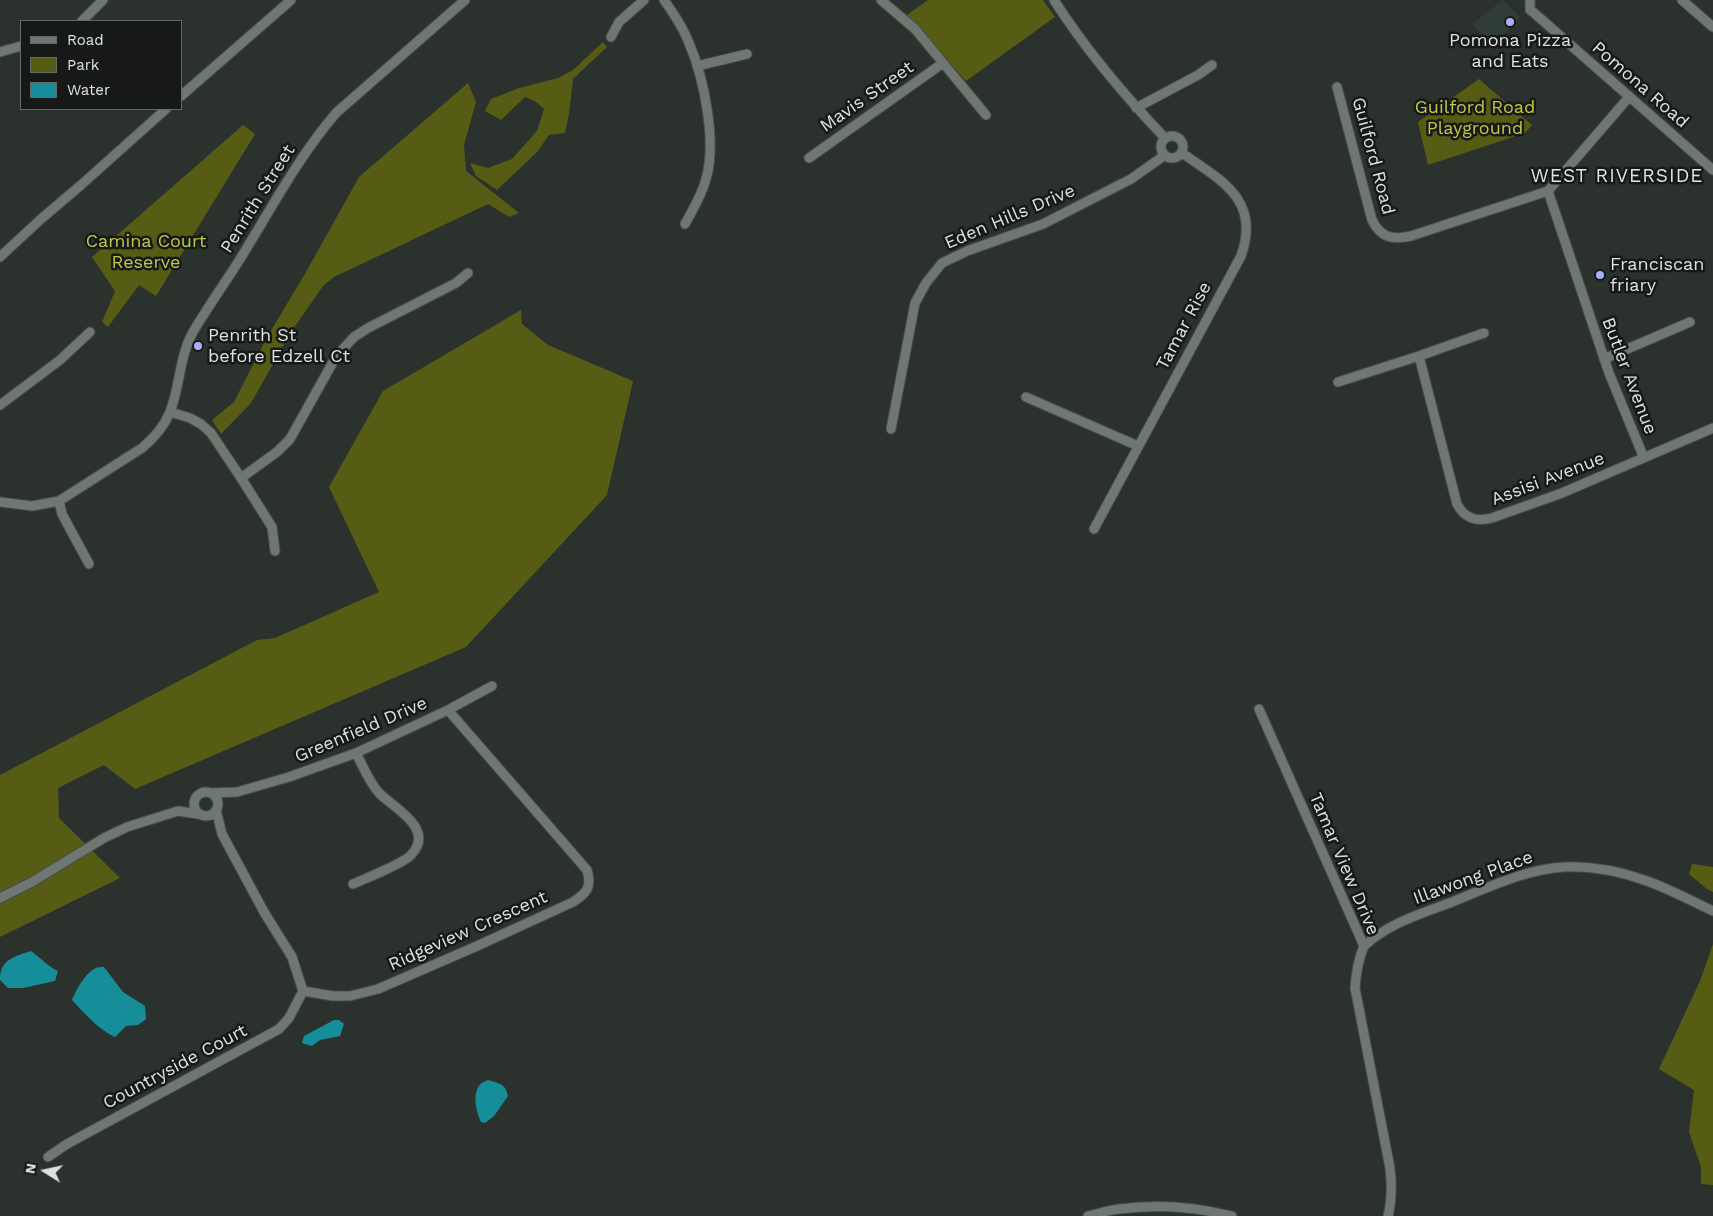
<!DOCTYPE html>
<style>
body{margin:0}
#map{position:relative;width:1713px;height:1216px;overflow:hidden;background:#2b322e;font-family:"Work Sans",sans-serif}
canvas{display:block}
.legend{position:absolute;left:20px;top:20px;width:162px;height:90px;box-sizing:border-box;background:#161917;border:1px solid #666967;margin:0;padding:6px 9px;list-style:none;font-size:15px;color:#dee2df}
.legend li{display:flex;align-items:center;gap:10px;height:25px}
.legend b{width:25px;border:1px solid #666967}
.north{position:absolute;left:20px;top:1146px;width:50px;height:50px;-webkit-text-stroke:4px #161917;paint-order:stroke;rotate:280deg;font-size:14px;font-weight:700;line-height:20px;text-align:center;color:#dee2df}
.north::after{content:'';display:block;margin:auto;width:18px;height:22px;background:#dee2df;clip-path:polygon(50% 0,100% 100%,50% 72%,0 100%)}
</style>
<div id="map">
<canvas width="1713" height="1216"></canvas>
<ul class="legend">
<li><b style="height:6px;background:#6e7772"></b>Road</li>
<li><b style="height:14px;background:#575c14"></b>Park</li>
<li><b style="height:14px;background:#168e9a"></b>Water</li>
</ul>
<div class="north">N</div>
</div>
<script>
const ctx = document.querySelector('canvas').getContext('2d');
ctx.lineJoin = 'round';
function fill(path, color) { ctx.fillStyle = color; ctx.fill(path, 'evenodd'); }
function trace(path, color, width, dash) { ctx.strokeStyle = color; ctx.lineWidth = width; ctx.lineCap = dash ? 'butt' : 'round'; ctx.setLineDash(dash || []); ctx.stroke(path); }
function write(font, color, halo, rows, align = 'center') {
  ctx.font = font + ' "Work Sans",sans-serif'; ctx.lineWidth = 5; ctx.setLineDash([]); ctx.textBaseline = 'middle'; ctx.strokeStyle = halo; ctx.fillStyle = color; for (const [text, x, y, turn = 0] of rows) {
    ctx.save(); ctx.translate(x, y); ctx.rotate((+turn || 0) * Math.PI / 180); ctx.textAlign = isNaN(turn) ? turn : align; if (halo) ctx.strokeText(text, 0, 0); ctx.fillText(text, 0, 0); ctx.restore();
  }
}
const built = new Path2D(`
 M1503,0L1520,17L1493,47L1472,24Z`);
const green = new Path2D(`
 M928,0H1043L1055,17L966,81L907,15Z
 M603,42L607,47L573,79L569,114L565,133L549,135L537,152L497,190L476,176L470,163L488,168L512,159L537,131L544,109L535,101L525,97L501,120L485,111L491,99L519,88L558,78L573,70Z
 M1479,79L1532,125L1525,133L1428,165L1418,122Z
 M468,83L476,102L464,145L466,171L519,213L509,217L488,204L334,277L323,286L291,332L251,403L221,434L212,420L234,402L266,339L306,272L359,177Z
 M243,125L255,134L156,296L139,285L108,327L102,322L115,291L92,257Z
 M521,310L522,324L548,345L633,381L607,495L466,647L135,789L104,765L58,788L59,818L120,878L0,937V775L257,640L275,638L379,592L329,487L383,391Z
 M1692,864L1713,867V892L1707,889L1689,874Z
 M1713,944V1185L1701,1184V1167L1689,1132L1694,1090L1659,1069L1700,981Z`);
const water = new Path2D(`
 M31,951C41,958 47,966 58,971L55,981L23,988H8L0,980C0,959 14,957 31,951Z
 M104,967L123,992L145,1006L146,1019L138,1025L126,1026L115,1037C99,1030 84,1013 72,1000C76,990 86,972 96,968C97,967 103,967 104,967Z
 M334,1020H339L344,1024L340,1036L320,1040L312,1046L302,1043L304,1036Z
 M488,1080C500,1084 505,1083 508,1096L494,1116L485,1123L481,1122C475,1109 470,1085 488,1080Z`);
const minor = new Path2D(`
 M664,0C674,14 683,27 689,43C704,78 717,142 706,179C702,195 693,209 685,224
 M881,0L915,29L986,115
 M1054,0C1086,50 1124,95 1165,138
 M1530,0V10L1533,12L1713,170
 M1682,0L1713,27
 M82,21L103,0
 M611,37L619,22L644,0
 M0,52L21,46
 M697,66L747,54
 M1337,87L1372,220C1381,238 1392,240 1411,236L1548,191L1629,97
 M181,96L291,0
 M1136,108L1198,75L1212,65
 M1161 147a11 11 0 1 1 22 0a11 11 0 1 1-22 0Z
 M809,158L943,63
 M1548,191L1609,373L1644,458
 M0,257L41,219L81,185L166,109
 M1419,356L1457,504C1465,519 1477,522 1492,518L1562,493L1713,428
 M1604,359L1690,322
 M1338,382L1419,356L1484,333
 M1026,397L1138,446
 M0,405L60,360L90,332
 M170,412L190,418L201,424L211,433L241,478L272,527L275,551
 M891,429L915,303L926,283L942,263L967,251L1043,224L1131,179L1165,155
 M241,478L277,452L290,439L333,362L343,349L354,337L368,328L456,283L468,273
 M59,501L62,514L89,564
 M0,502L32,506L59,501L142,448C154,438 164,427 170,412C180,387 179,357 193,332C210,303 231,275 248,246C276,200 301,154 336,113L465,0
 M1094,529L1241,256C1261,200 1222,181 1182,153
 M1259,709L1364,946C1358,960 1356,973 1355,988L1390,1168C1392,1185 1392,1200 1388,1216
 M194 804a12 12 0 1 1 24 0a12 12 0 1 1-24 0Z
 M211,793L237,792L289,777L356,753L448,710L492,686
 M216,810L222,834L264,912L292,957L303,991
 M353,884C366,878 403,864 411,855C436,829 394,808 379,793C369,782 363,766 356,753
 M0,898L32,882L104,838L127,827L178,811L198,814
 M1364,946C1389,923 1420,914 1452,902C1487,888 1526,869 1564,867C1591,866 1622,872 1647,881C1670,889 1691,901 1713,911
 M303,991L333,996H350L378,989L477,946L573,902C587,893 592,887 587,870L448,710
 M48,1157L67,1144L279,1029L289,1018L303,991
 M1088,1216C1098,1214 1109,1210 1119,1209C1155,1204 1196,1207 1232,1216`);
const markers = [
 [1510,22,5,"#a4b2fc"],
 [1600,275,5,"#a4b2fc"],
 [198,346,5,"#a4b2fc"]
];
const poiNames = [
 ["Pomona Pizza",1510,41,"center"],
 ["and Eats",1510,62,"center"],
 ["Franciscan",1610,265],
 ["friary",1610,286],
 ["Penrith St",208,336],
 ["before Edzell Ct",208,357]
];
const streetNames = [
 ["Pomona Road",1640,85,41],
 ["Mavis Street",867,97,-35],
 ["Guilford Road",1373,156,75],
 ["Penrith Street",258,199,-58],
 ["Eden Hills Drive",1010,217,-23],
 ["Tamar Rise",1184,326,-62],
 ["Butler Avenue",1629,376,69],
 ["Assisi Avenue",1548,479,-21],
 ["Greenfield Drive",361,730,-23],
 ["Tamar View Drive",1344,864,67],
 ["Illawong Place",1473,878,-20],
 ["Ridgeview Crescent",468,931,-24],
 ["Countryside Court",175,1067,-28]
];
const parkNames = [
 ["Guilford Road",1475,108],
 ["Playground",1475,129],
 ["Camina Court",146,242],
 ["Reserve",146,263]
];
const neighbourhoodNames = [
 ["WEST RIVERSIDE",1617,176]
];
fill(built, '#303d36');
fill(green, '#575c14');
fill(water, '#168e9a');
trace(minor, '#484e4a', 11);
trace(minor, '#6e7772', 9);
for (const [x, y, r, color] of markers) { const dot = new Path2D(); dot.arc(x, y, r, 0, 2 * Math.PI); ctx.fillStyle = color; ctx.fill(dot); trace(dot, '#161917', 2); }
write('18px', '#dee2df', '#161917', poiNames, 'left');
write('18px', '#dee2df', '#161917', streetNames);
write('18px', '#c0ca48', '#161917', parkNames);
ctx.letterSpacing = '1px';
write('19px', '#dde6e1', '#161917', neighbourhoodNames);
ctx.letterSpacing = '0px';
</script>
